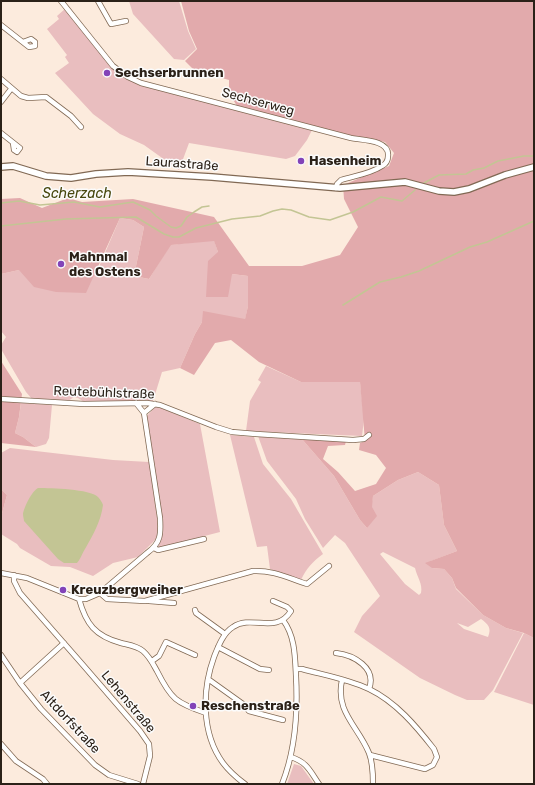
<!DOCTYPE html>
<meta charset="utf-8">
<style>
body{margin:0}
#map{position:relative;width:535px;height:785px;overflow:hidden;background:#fcebdd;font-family:Rubik,sans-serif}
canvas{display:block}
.frame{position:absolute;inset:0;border:2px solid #2b2118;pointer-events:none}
</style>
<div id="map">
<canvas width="535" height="785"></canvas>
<div class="frame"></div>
</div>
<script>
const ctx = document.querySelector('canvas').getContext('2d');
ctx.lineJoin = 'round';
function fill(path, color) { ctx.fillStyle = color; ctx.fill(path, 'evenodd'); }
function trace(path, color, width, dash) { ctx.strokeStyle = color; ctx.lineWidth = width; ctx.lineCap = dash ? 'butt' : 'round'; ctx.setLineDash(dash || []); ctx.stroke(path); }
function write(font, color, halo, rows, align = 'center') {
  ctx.font = font + ' Rubik,sans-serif'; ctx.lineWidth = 3; ctx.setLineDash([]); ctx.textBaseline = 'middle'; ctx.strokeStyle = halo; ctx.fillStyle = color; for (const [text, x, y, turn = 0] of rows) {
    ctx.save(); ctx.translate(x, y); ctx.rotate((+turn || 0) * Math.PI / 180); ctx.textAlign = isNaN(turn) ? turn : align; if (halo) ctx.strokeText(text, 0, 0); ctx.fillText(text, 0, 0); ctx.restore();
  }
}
const green = new Path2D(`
 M129,1H179L188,31L196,49L184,60L174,59L133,14Z
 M66,8L113,66L128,77L313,128L307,140L295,156L286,159L189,143L179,170L144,145L120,134L93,114L55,73L69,63L65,57L67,55L47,29L59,19L57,16Z
 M120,218L133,220L144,227L134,276L149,279L170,245L214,240L218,252L232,274L248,276V306L245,320L202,322L195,334L180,368L162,372L153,401L84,402L78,398L74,397L68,401L32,399L26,392L1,349V345L6,337L1,331V274L19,270L98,269Z
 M266,366L301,382H360L364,419L362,436L246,431L250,401L261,382L258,380Z
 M21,403L52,405L49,438L46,444L36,447L23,437L15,433L19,417Z
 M155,407H159L200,424L220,532L158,548L161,537L147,416Z
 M230,435L254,437L263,464L291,499L323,554C313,561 306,569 301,580L291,578L270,569L267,546L257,547Z
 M258,436L301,438L334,476L360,520L367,528L373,496L398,480L418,472L439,485L444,525L457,551L431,561L432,568L444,569L452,578L456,589L483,615L506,628L523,633L493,690L484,700H467L455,695L420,678L354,632L362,616L380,596L345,543L335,535L323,548L305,519L296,499L267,461ZM383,552L415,568C417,577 423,584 421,593L419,595L405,584L380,554ZM481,619C488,624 492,628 488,637L464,629L457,623L468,627Z
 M10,448L113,460L149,462L157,517L158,534L156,539L138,557L113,563L93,576L70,567L51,566L20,548L17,544L1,534V517L7,495L1,489V453Z
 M524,633L534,638V705L494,692Z
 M294,764L301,766L314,784H287Z`);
const forest = new Path2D(`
 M181,1H534V638L524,633L506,628L483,615L456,588L452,578L444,569L432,568L425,563L457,551L444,525L439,485L418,472L398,480L373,496L372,507L377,516L367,528L360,520L334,476L301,438L346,441L345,445L328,446L323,459L338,472L355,491L376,484L386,468L376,455L359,450L360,443L365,441L360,382H301L259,362L231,340L215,343L194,375L180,368L195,334L202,322L203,311L245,319L248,306V276L232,274L228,297H206L208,261L218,252L214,241L171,245L149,279L134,276L144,227L133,220L120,218L86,293L56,292L34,287L19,270L1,274V199L20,198L42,208L68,198L82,202L133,199L214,217L249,266H302L340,255L358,227L344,199L343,185L389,166L394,153L385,142L351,136L237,106L229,93V80L194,70L185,61L197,49L189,31Z
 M1,361L22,394L19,417L15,433L23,437L36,447L1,443Z
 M1,489L7,495L1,517Z`);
const water = new Path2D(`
 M38,488C51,488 90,489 98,497C100,499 102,502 103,505C101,521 93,535 85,549C82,554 81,558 77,563H64L58,559L24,521C24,519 23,517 23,514C24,507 32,491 38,488Z`);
const stream = new Path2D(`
 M424,183L439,175L466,174L473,170L484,168L498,161L524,156H534
 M1,203L19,201L40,205L74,202L100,207L133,202L150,210L156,216L171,227L176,228L181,226L187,217L194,212L202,207L209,206
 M1,226L66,219L136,217L164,234L173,237H179L196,228L232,219L260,216L273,211L282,209L291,210L309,217L330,220L353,212L381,197L402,201L415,190
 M343,305L380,282L401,277L419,271L470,247L487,242L534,221`);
const minor = new Path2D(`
 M61,1L113,66L128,77L141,83L351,138C362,140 390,140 388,156C388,160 386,164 382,166C370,174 354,176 341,180L337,184L336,188
 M98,1L111,24L126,21
 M1,25L29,47L35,46V42L31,39L23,42
 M1,79L21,96L28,98L46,97L71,116L81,127
 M1,102L11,89
 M1,133L20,148L17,152L14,150L13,143
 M1,399L84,404L147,403L160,405L216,427L232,432L256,434L353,440L364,439L369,435
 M144,413L155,404
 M154,548L158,550L204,539
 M1,573L27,578L79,599H86L100,593L147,553C161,543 161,534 160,518L144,413L136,403
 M14,575V581L20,593L83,665L140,731L149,744L150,756L143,784
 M100,593L107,599L145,601L253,571C273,570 288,578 307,584L329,566
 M79,599C86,624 95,636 121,643C129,645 137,646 143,651C150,657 153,664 157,671C171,699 176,703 206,713
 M149,601L174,603
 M195,610L196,613L225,634
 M218,647L260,669L269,670
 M336,653C354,655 377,668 369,689
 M1,655L20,683L41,709L95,765L109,775L138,784
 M152,661L159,656L166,642L195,655
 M296,669H302C324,675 348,679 369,689C396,702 416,726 434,749L437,757L433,765L425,769L370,755
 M208,679L243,704L249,711L283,720
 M342,680C335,712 358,726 369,753C373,763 373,774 373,784
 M20,683L64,643
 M1,744L16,761L43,779L47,784
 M291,757C307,762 310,771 319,784
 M245,784C237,778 229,771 223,763C201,733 202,690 214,657C218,647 223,633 233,627C252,614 276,635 291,611L287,607L273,601
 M282,784C296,749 298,713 296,676C295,656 295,636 283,620`);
const tertiary = new Path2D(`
 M1,167L13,166L46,176L71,178L96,174L128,172L212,177L340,188L405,182L439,191L454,192L469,189L505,175L534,167`);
const markers = [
 [107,73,4,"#8243b8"],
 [301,161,4,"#8243b8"],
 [61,264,4,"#8243b8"],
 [63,590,4,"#8243b8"],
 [193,706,4,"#8243b8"]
];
const poiNames = [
 ["Sechserbrunnen",115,73],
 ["Hasenheim",309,161],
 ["Mahnmal",69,257],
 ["des Ostens",69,272],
 ["Kreuzbergweiher",71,590],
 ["Reschenstraße",201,706]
];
const streetNames = [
 ["Sechserweg",258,102,15],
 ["Laurastraße",182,164,4],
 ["Reutebühlstraße",104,393,2],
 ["Lehenstraße",128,702,50],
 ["Altdorfstraße",70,722,47]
];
const waterNames = [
 ["Scherzach",77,194]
];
fill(green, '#e9bebf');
fill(forest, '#e2aaac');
fill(water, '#c3c594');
trace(stream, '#c3c594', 1.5);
trace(minor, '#816954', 6);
trace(tertiary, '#816954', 8);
trace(minor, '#fff', 4.5);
trace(tertiary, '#fff', 5.5);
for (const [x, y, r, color] of markers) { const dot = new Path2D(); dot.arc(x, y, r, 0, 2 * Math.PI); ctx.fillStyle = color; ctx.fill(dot); trace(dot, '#fbfbfb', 1.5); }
write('bold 13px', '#2b2118', '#fbfbfb', poiNames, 'left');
write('13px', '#2b2118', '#fbfbfb', streetNames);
write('italic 14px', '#47470d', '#fbfbfb', waterNames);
</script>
